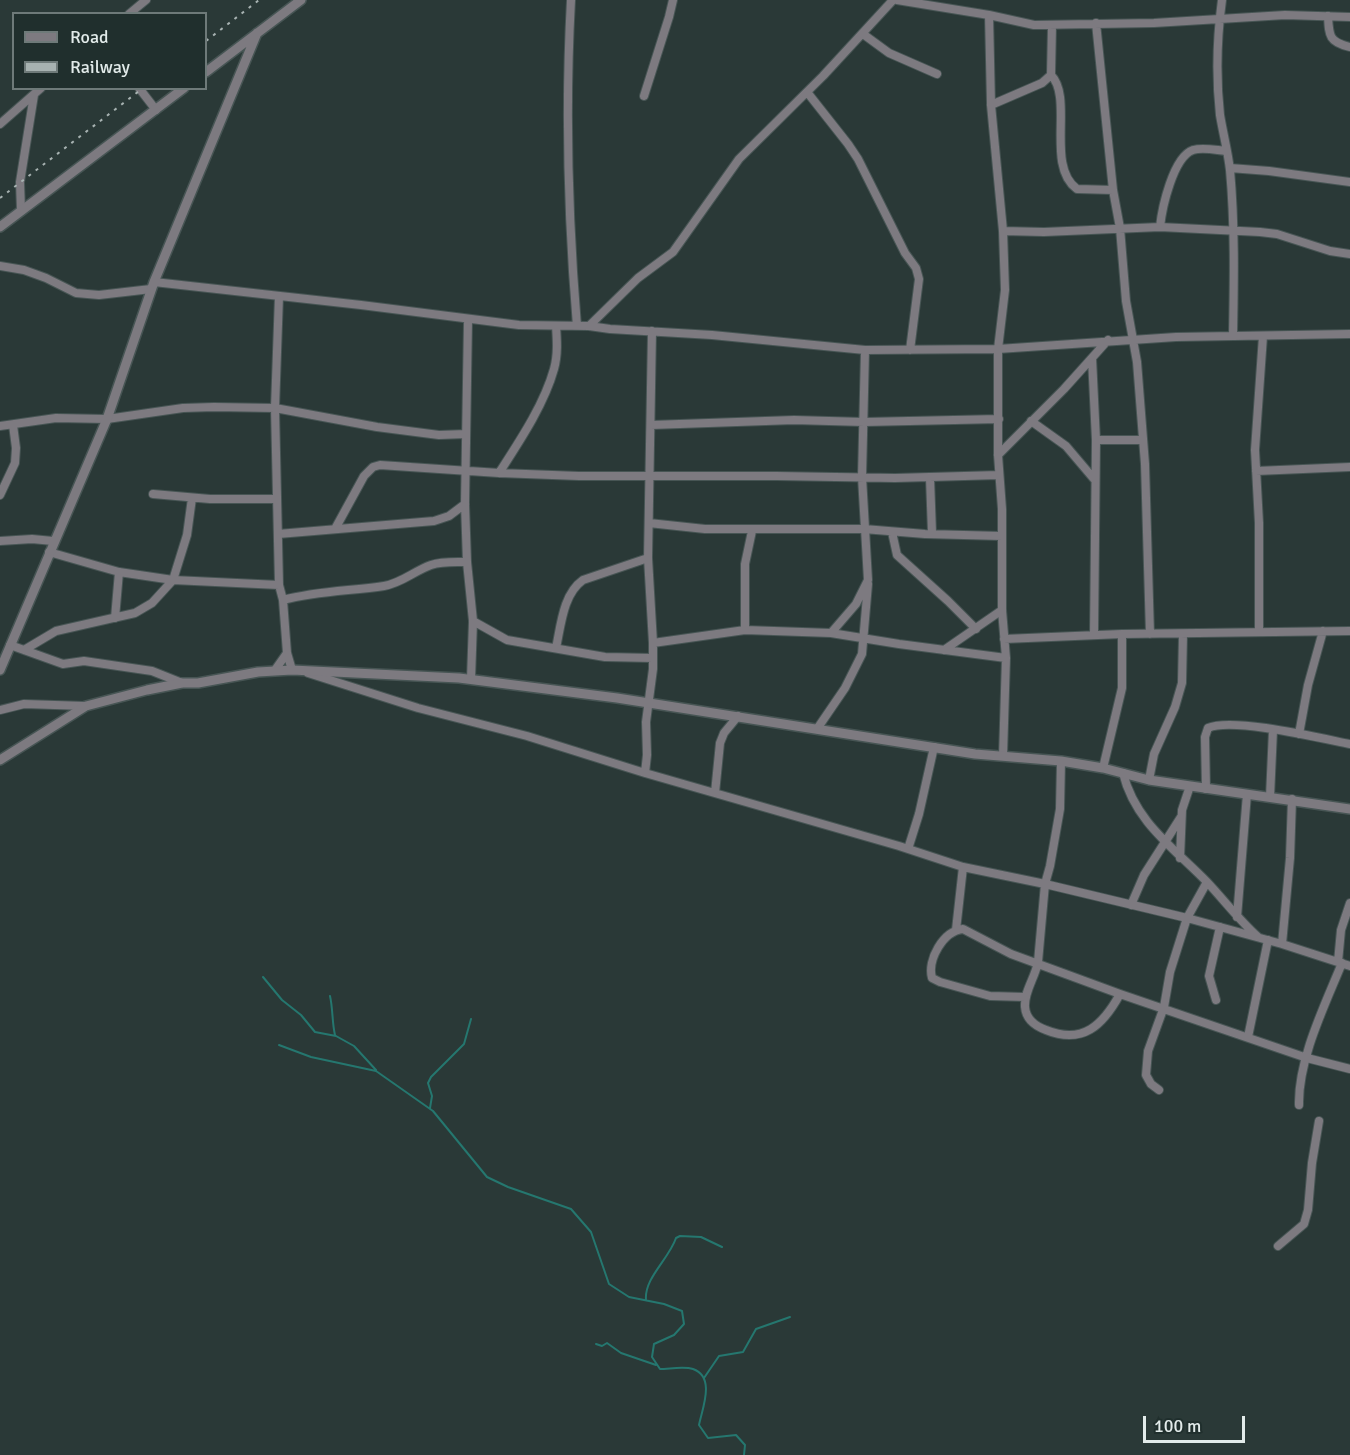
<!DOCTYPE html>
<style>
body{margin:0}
#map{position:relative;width:1350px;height:1455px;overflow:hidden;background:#2a3937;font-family:Signika,sans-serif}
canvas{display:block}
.legend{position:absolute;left:12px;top:12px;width:195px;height:78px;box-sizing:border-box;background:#202f2d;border:2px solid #6e7a79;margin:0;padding:8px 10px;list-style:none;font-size:18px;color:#e2ebea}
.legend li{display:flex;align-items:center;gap:12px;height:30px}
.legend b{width:30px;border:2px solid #6e7a79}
.scale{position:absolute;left:1143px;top:1416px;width:102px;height:27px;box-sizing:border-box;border:3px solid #e2ebea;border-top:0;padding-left:8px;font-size:18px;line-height:21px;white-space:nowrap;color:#e2ebea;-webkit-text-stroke:4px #202f2d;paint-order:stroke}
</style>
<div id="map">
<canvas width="1350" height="1455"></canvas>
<ul class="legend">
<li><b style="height:8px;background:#7d7a80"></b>Road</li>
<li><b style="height:8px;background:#a7b2b1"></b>Railway</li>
</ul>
<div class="scale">100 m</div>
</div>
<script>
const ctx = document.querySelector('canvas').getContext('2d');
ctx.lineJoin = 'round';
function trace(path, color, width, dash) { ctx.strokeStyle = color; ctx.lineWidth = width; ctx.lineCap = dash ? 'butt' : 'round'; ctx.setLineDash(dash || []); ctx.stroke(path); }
const stream = new Path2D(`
 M263,977L282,1000L301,1015L315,1032L336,1036L354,1046L376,1070
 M330,996C333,1009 332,1023 335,1035
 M279,1045L311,1057L376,1071L433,1111L487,1177L508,1187L571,1209L591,1232L609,1284L629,1297L664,1304L682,1311L684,1324L674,1335L654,1344L652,1357L660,1369C669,1369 684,1366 693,1369C716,1377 702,1409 699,1425L708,1438L736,1435L745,1445L744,1455
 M430,1108L432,1096L428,1083L431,1077L464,1044L471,1019
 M646,1300C644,1278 669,1259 676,1238L680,1236L701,1237L722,1247
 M596,1344L602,1346L607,1343L621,1353L656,1365
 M704,1378L719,1356L743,1352L756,1329L790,1317`);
const minor = new Path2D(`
 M571,0C565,109 568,218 577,326
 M897,0L989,15L1034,25L1154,23L1285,15L1350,17
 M1222,0C1217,37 1216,78 1220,115C1223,133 1228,152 1230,170C1235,225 1234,281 1233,336
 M129,14L146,0
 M989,15L991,105L1003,231L1005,290L998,349V455L1002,509V610L1006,658L1003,756
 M1328,16C1329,36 1329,42 1350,47
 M1096,23L1113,190L1120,228L1126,301L1137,362L1145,464L1150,634
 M863,34L889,53L937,74
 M1051,75C1074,98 1045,166 1077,189L1113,190
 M139,88L156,110
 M807,92L848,144L858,159L905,253L916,268L919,279L910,350
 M644,96L669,17L673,0
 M991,105L1042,83L1051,75L1052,25
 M0,124L41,88
 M1230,168L1269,171L1350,182
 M21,211L20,182L34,95
 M1160,227C1162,208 1173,157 1193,150C1203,147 1215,150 1226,151
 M1003,231L1044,232L1160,227L1260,232L1277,234L1330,251L1350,254
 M0,266L24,270L46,278L76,293L99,295L151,289
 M154,282L361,305L519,325L589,326L610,329L712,335L865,350L998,349L1176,337L1350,334
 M279,296L275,408L279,585L283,600L287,653L292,670
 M468,320L465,504L467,562L473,621L471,679
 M589,326L638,278L673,252L739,159L823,76L893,0
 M1092,358L1096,440L1094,635
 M1031,421L1066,446L1094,479
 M651,425L794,420L864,422L999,419
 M0,426L56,418L107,419L183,408L214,407L275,408L377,427L439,435L466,434
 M1096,440H1142
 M998,455L1064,389L1108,340
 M1256,471L1350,467
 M499,473C519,442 544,405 554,369C558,355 557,340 556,326
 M930,478L932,533
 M153,494L210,499H277
 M0,495L15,463L16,448L13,425
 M649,523L705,529H864L925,534L1002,536
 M335,529L364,476L373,467L380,465L499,473L579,476H776L895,478L999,475
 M892,532L897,555L948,601L976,629
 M278,534L434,521L449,516L465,504
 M0,541L32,539L53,541
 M49,552L119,572L173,580L279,585
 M283,600C317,591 350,591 384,586C402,583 414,571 431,565C442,561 455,562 467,562
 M115,618L119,572
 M473,621L507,640L605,657L653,658
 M745,630V564L752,531
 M1259,632V523L1255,450L1263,336
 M831,633L899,644L1006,658
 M1004,639L1122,634L1350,631
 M653,643L745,630L831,633L856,604L868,580L862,477L865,350
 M10,645L63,664L84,661L152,671L182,683
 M556,648C561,625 563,594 583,580L648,558
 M24,650L56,631L135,613L152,603L173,580L187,535L192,498
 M944,650L1002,610
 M275,670L287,653
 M308,673L418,708L527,736L645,773L899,846L963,867L1045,884L1187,918L1282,944L1350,966
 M0,710L24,704L86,706
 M817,729L845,688L862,654L868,584
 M1299,734L1308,685L1323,631
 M1061,761L1060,809L1050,866L1045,884L1038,962C1035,978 1024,991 1025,1007C1026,1019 1035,1026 1046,1030C1083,1045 1103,1025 1120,994
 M1103,768L1122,688V634
 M645,773L647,755L646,722L653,669V643L648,558L652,331
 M1123,773C1135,822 1174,848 1207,882C1224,900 1239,920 1258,937
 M1149,780L1154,754L1175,707L1182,683L1183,634
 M1206,789L1205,737L1208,728C1232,717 1320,738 1350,744
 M715,793L720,743L724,733L738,716
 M1270,797L1273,730
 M908,849L919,814L934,747
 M1180,858L1182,810L1190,786
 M1131,905L1144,875L1181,817
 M1237,917L1247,794
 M956,930L963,867
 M1282,944L1290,858L1292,799
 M1338,962L1341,930L1350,903
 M1025,997L990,996L940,982L932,978C927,960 943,931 963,929L1011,954L1120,994L1307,1058L1350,1069
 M1216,1000L1209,976L1220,927
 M1248,1037L1268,940
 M1159,1090L1151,1084L1146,1075L1148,1051L1164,1007L1170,972L1187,918L1207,882
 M1299,1105C1298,1059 1325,1005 1342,963
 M1278,1246L1304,1224L1308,1210L1312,1163L1319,1121`);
const tertiary = new Path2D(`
 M206,72L301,0
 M0,227L184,88
 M0,670L107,419L154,282L257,33
 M0,760L86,706L147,690L182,683H198L258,672L292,670L459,678L617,698L975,754L1061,761L1103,768L1149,780L1350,809`);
const rail = new Path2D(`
 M206,41L259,0
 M0,198L143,88`);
trace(stream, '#25776f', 2);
trace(minor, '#475554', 10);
trace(tertiary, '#475554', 12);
trace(minor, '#7d7a80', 8);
trace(tertiary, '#7d7a80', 9);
trace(rail, '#a7b2b1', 2, [3, 6]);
</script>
